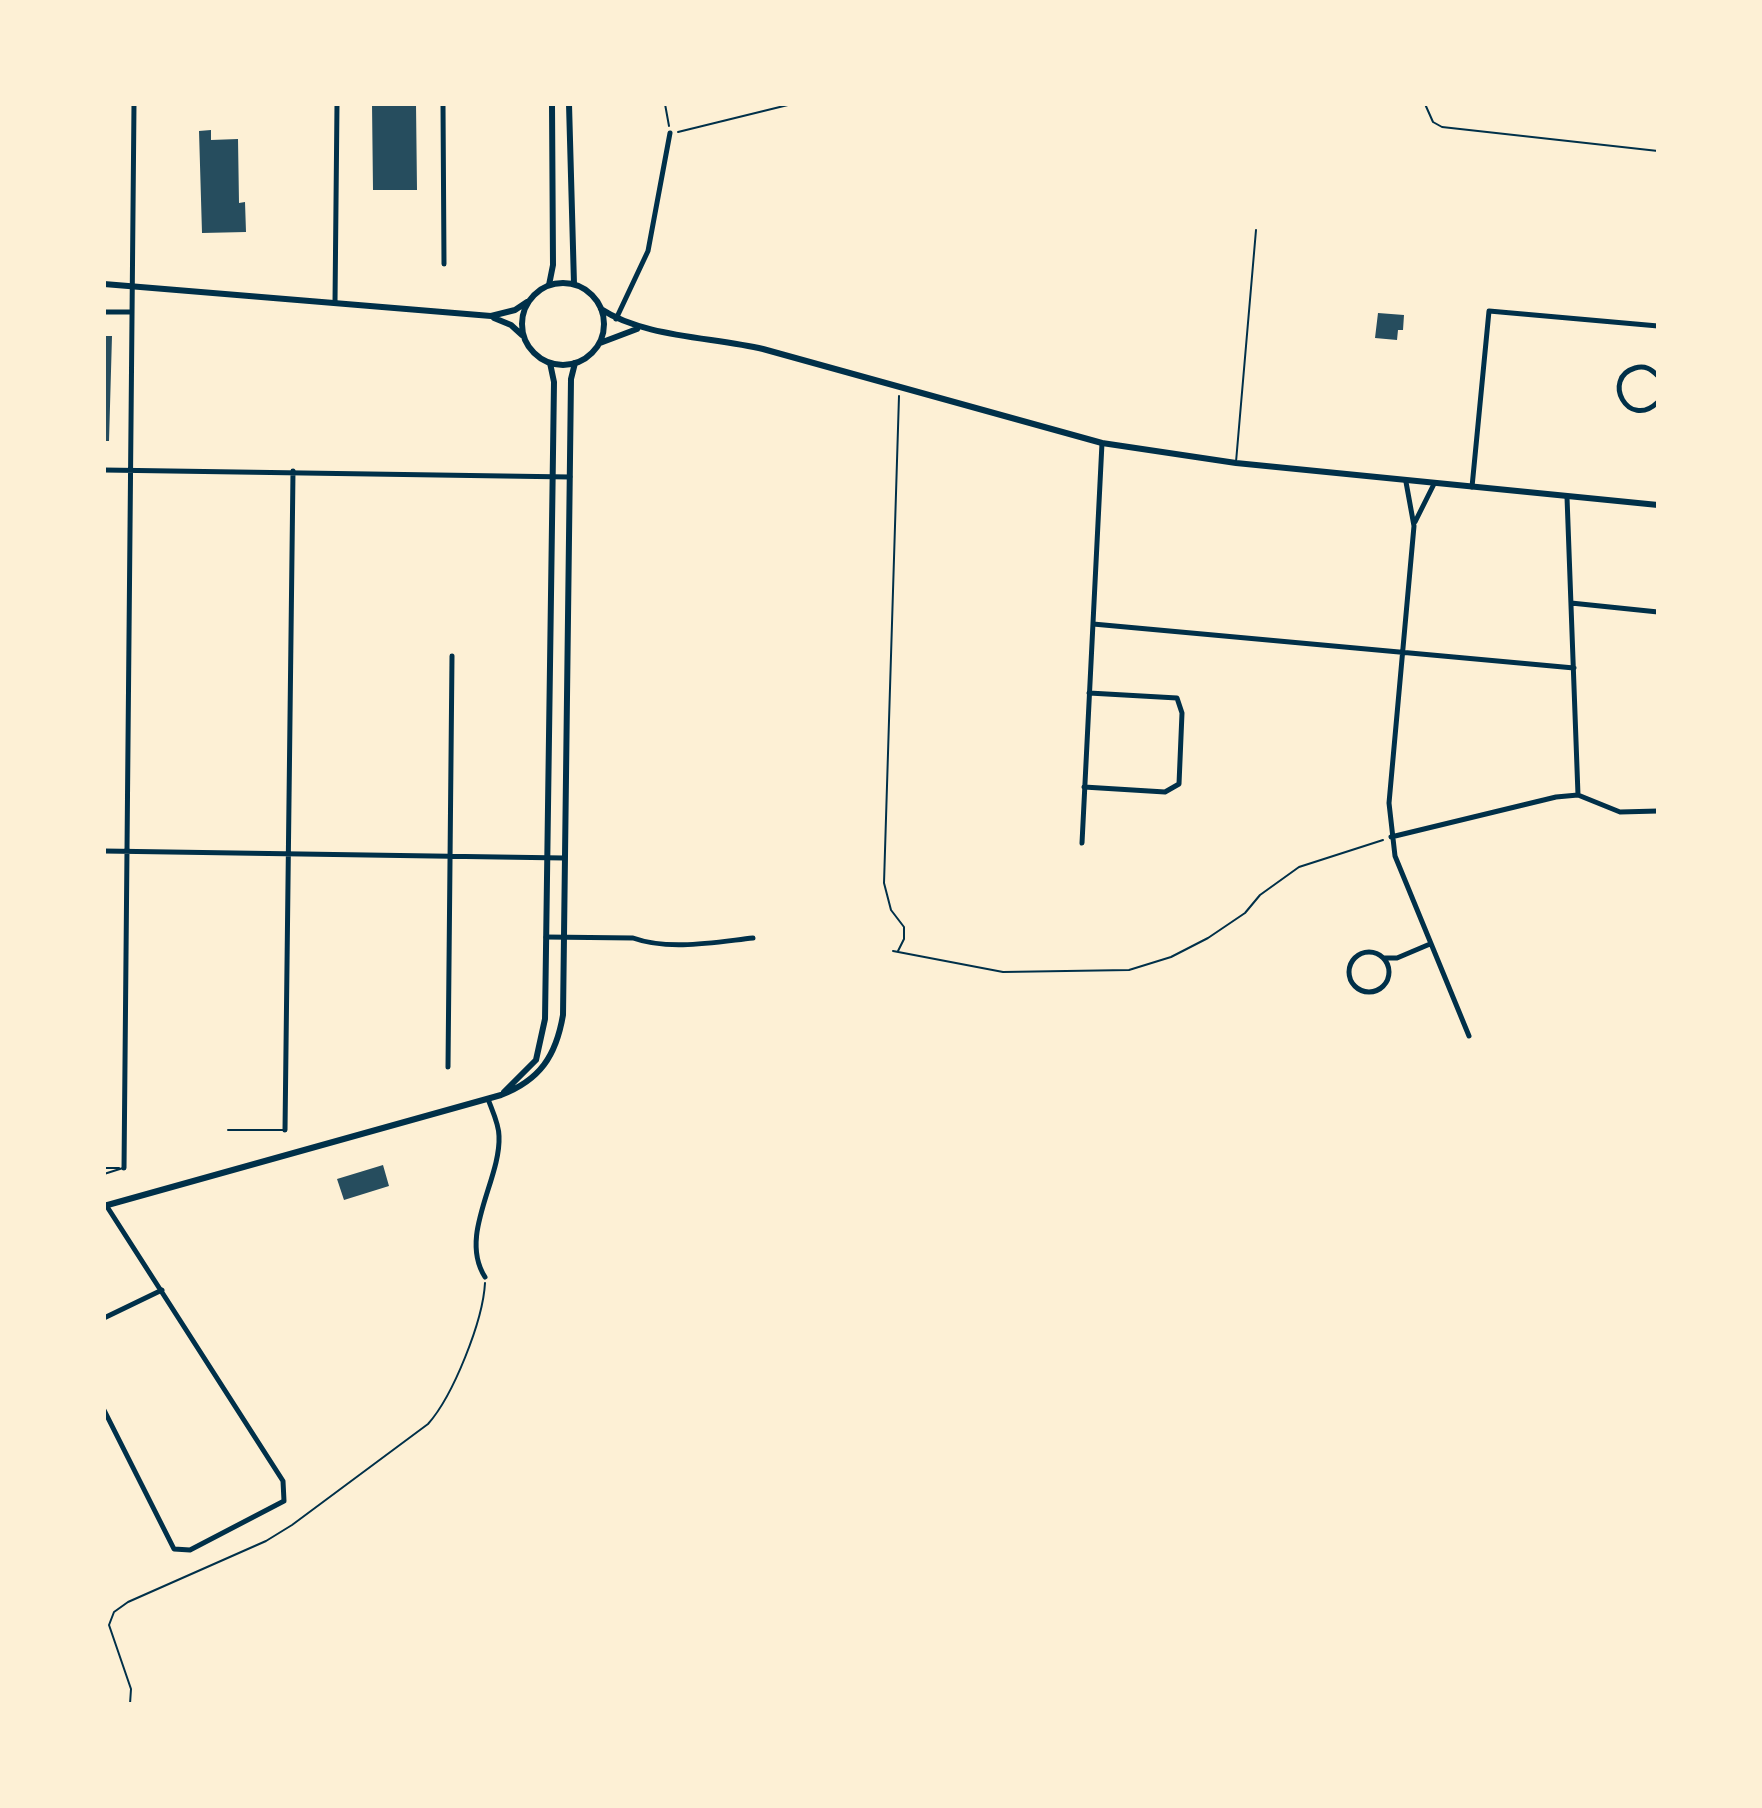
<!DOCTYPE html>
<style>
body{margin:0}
#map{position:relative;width:1762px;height:1808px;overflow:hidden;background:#fdf0d5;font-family:"IBM Plex Sans",sans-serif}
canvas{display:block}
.frame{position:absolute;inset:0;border:106px solid #fdf0d5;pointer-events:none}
</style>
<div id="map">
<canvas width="1762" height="1808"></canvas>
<div class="frame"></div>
</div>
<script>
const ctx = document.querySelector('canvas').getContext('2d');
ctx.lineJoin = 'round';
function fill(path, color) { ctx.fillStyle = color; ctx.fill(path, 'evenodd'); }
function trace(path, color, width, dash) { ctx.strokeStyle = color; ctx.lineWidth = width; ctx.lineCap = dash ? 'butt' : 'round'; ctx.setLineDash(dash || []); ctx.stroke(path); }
const building = new Path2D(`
 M372,104H416L417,190H373Z
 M211,130V140L238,139L239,203L245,202L246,232L202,233L199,131Z
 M1378,313L1404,315L1403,330H1398L1397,340L1375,338Z
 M104,336H112L109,441H104Z
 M383,1165L389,1186L344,1200L337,1179Z`);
const path = new Path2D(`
 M665,104L669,126
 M1041,104H1096
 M1425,104L1433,122L1442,127L1658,151
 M678,132L792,104
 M893,951L1003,972L1129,970L1171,957L1208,938L1245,913L1260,895L1299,867L1383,840
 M898,951L904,939V927L891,910L884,883L899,396
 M130,1704L131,1689L109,1625L114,1612L128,1602L266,1541L292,1525L428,1424C453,1396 483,1321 485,1283`);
const service = new Path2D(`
 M1236,462L1256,230
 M228,1130H284
 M104,1168H119
 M104,1174L123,1168`);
const minor = new Path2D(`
 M443,104L444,264
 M335,302L337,104
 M104,312H131
 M616,319L648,251L670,133
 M1658,376C1651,369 1645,365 1635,368C1601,378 1628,431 1658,402
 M104,470L570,477
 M1406,482L1414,526L1389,803L1395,856L1469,1036
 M1472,487L1489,311L1658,326
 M1567,497L1578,795
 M1415,522L1434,484
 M1571,603L1658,612
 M1093,624L1574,668
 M1084,787L1165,792L1179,784L1182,713L1177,698L1089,693
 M1391,837L1556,797L1578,795L1620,812L1658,811
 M1082,843L1102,443
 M104,851L564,858
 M546,937L633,938C669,951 716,942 753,938
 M1349 972a20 20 0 1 1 40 0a20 20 0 1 1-40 0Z
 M1384,958H1397L1430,944
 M448,1067L452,656
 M285,1130L293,471
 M124,1168L134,104
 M485,1277C458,1235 501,1180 499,1136C499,1124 492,1110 488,1099
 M104,1318L162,1290
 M104,1410L174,1549L190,1550L284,1501L283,1481L106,1205`);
const tertiary = new Path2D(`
 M569,104L574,284
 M549,285L553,265L552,104
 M504,1092L536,1060L545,1019L554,382L550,363
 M104,1206L501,1095C540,1080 556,1056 563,1015L571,379L575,363`);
const secondary = new Path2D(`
 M522 324a41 41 0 1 1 82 0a41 41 0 1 1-82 0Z
 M104,284L491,316L515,310L527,302
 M601,309C643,337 712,337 763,349L1102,443L1236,463L1658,505
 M494,318L511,325L522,335
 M600,343L637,329`);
fill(building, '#264d5e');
trace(path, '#003049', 2);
trace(service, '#003049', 2);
trace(minor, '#003049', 5);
trace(tertiary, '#003049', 6);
trace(secondary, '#003049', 6);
</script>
